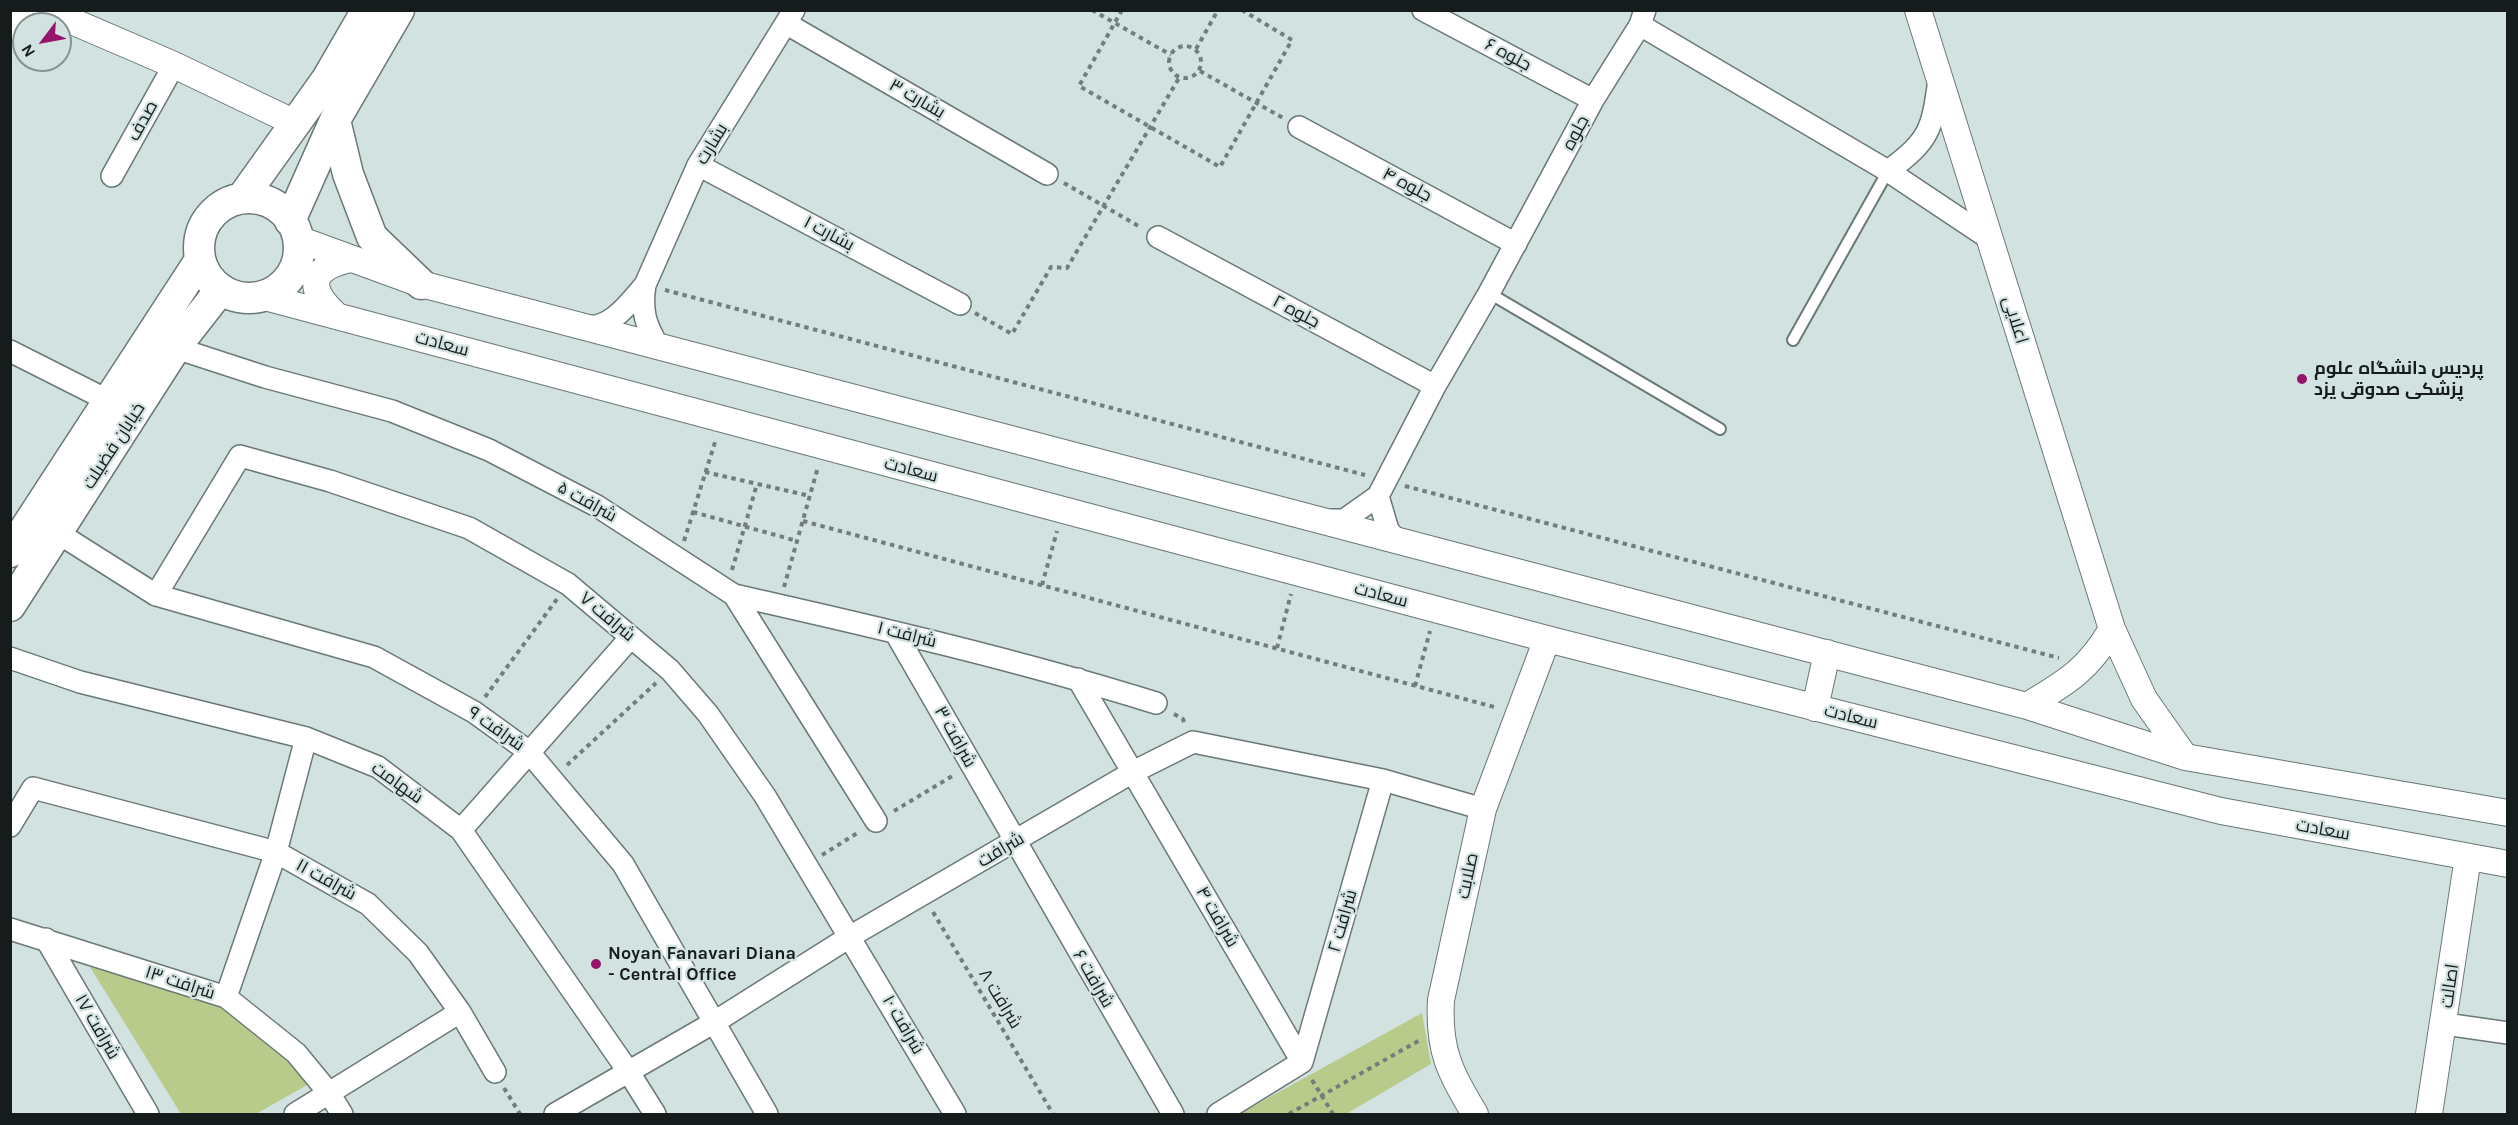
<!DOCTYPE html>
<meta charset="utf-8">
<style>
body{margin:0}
#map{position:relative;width:2518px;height:1125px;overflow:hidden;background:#d2e2e0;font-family:Karla,sans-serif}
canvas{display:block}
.frame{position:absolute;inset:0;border:12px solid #161c1b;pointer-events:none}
.north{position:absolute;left:12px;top:12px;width:60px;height:60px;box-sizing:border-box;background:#d2e2e0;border:2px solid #879391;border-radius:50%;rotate:238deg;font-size:16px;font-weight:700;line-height:24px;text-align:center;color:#161c1b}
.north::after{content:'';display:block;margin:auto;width:21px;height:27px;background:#95146c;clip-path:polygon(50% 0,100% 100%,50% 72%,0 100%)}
</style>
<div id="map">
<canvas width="2518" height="1125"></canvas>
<div class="frame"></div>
<div class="north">N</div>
</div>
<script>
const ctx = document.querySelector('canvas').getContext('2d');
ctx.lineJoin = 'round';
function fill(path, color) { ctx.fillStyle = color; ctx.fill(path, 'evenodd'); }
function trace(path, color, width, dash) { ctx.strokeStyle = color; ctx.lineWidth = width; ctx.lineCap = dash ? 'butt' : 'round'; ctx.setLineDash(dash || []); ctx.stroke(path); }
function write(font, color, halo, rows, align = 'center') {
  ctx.font = font + ' Karla,Cairo,sans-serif'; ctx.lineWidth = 4.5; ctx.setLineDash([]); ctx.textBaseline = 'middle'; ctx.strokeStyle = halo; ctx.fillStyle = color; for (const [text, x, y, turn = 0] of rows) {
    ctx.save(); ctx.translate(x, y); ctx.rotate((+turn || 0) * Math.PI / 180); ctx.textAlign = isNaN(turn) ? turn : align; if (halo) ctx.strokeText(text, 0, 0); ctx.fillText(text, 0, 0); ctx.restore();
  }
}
const green = new Path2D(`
 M90,967L220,1001L321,1077L256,1114H181Z
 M1422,1013L1431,1064L1346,1114H1239Z`);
const path = new Path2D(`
 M1092,10L1171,55
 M1122,10L1079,86L1220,167L1292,40L1242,10
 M1169 62a16 16 0 1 1 32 0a16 16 0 1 1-32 0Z
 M1196,49L1218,10
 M1200,71L1283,118
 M1064,183L1140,227
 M665,290L1365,475
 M975,313L1012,334L1051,267L1067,268L1179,78
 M705,472L810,496
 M1405,486L2059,658
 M693,512L797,541
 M803,521L1498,708
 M684,541L716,439
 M732,570L757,484
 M1042,585L1057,531
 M784,587L818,467
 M1277,648L1291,594
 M1415,686L1430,631
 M485,697L557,599
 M1174,714L1183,719L1185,725
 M567,765L656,683
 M894,811L954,775
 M822,855L859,832
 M933,912L1053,1114
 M1312,1080L1333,1114
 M504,1088L520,1114
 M1289,1114L1420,1040`);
const service = new Path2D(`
 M1489,293L1720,429
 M1793,340L1888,171`);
const minor = new Path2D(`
 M1423,10L1593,100
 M787,24L1047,174
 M1640,25L1888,171L1990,239
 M10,30L23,10
 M1299,127L1516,244
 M698,165L960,304
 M1888,171C1930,140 1932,130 1939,80
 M112,176L174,65
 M1158,237L1435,386
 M645,285L698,165L794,10
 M584,326C610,331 630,302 645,285C641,310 645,325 659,347
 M176,348L265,377L392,411L489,450L597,506L734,595L876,821
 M10,351L109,401
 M1378,496L1388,530L1397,541
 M1325,520H1344L1378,496L1435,386L1489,293L1593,100L1640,25L1645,10
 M58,533L156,595L374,657L474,712L528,751L623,864L767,1114
 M156,595L240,456L330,481L469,528L568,584L670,670L708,714L765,796L955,1114
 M734,595C876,627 1018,660 1156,703
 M895,632L1173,1114
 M10,658L80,682L306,738L378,767L461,830L628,1071L655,1114
 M1078,679L1302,1062
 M10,826L33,788L276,852L368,904L418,953L460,1012L495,1072
 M461,830L631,637
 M10,929L226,997L296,1053L329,1093L342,1114
 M46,939L148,1114
 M226,997L276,852L306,738
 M2445,1024L2508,1033
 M1302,1062L1383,780
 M295,1114L460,1012
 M555,1114L713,1023L851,936L1133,772L1193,742L1383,780L1483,809
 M1218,1114L1302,1062`);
const tertiary = new Path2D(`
 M46,10L174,65L295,123
 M1918,10L2112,629L2144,699L2185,757
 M298,239L421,284L2027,706L2185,757L2508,813
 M261,296L1547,639L2221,811L2508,864
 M337,316C305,288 310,267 351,259
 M2027,706C2067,682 2088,670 2112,629
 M1815,708L1827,653
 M1475,1114C1450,1073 1438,1050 1441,1000L1483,809L1547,639
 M2429,1114L2468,857`);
const secondary = new Path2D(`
 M335,120L348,174L372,237L421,284
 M242,198L327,79L367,10
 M199 248a50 50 0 1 1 100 0a50 50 0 1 1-100 0Z
 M290,221L335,120L399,10
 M10,552L200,260
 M10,606L178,344L221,289`);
const markers = [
 [2302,379,6,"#95146c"],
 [596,964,6,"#95146c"]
];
const streetNames = [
 ["جلوه ۶",1508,55,28],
 ["بشارت ۳",917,99,30],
 ["صدف",143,121,-61],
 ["جلوه",1576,133,-62],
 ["بشارت",712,144,-59],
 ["جلوه ۴",1407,185,28],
 ["بشارت ۱",829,234,28],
 ["جلوه ۲",1296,312,28],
 ["اعلایی",2015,320,73],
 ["سعادت",442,344,15],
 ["خیابان فضیلت",114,446,-57],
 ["سعادت",911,470,15],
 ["شرافت ۵",587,502,29],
 ["سعادت",1381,595,15],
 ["شرافت ۷",607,617,40],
 ["شرافت ۱",907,635,14],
 ["سعادت",1851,717,14],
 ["شرافت ۹",496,729,35],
 ["شرافت ۳",955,737,61],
 ["شهامت",397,783,35],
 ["سعادت",2323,830,10],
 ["شرافت",1001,850,-31],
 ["صلابت",1468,876,-78],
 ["شرافت ۱۱",326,880,29],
 ["شرافت ۴",1217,917,60],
 ["شرافت ۲",1343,921,-74],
 ["شرافت ۶",1093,979,60],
 ["شرافت ۱۳",180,983,18],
 ["اصالت",2450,986,-82],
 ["شرافت ۸",1000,999,59],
 ["شرافت ۱۰",903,1025,60],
 ["شرافت ۱۷",97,1027,60]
];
const poiNames = [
 ["پردیس دانشگاه علوم",2314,369],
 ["پزشکی صدوقی یزد",2314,390],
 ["Noyan Fanavari Diana",608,954],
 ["- Central Office",608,975]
];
fill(green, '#b9cb8b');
trace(service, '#6a7876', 14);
trace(minor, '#6a7876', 24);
trace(tertiary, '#6a7876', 28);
trace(secondary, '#6a7876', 33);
trace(path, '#727d7c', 4, [4.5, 4.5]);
trace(service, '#fff', 10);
trace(minor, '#fff', 21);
trace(tertiary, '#fff', 26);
trace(secondary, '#fff', 30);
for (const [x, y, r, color] of markers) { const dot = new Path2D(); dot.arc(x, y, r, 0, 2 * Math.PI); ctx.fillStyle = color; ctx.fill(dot); trace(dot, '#d2e2e0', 2); }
write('18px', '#161c1b', '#d2e2e0', streetNames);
write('bold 18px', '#161c1b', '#d2e2e0', poiNames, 'left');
</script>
